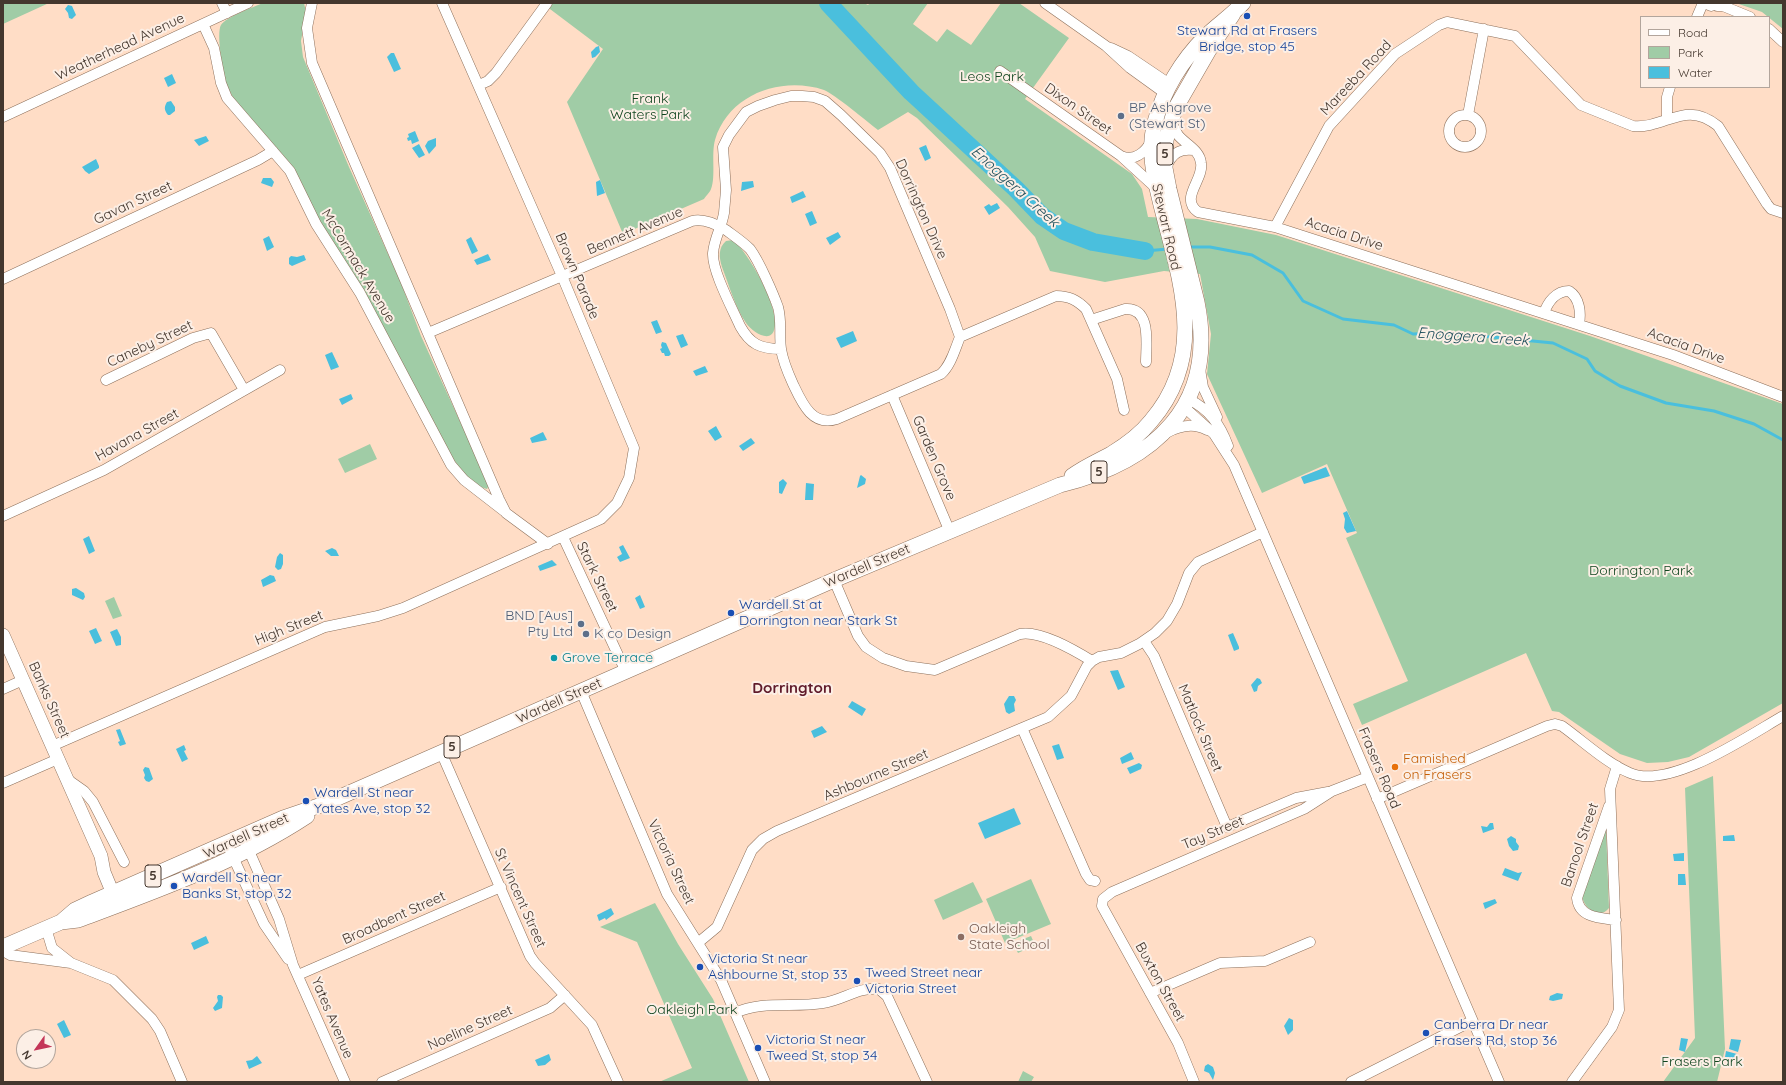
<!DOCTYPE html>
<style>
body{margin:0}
#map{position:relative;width:1786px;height:1085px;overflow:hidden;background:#ffddc6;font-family:Quicksand,sans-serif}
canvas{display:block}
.frame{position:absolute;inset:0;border:4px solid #44372e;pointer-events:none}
.legend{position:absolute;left:1640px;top:16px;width:130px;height:72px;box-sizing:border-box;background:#fcefe6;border:1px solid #b2a59c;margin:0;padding:5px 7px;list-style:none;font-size:12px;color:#44372e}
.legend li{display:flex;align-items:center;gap:8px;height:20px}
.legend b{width:20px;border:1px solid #b2a59c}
.north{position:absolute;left:16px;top:1029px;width:40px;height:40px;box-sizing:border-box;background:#fcefe6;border:1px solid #b2a59c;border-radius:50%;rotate:237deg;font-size:11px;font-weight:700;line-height:16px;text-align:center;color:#44372e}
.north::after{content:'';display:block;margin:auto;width:14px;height:18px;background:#c43558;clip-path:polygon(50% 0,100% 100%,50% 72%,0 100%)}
</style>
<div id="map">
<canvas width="1786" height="1085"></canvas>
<div class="frame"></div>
<ul class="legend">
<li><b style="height:5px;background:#fff"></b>Road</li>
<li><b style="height:11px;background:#a0cca6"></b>Park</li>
<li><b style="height:11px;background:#4abfdd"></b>Water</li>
</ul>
<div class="north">N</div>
</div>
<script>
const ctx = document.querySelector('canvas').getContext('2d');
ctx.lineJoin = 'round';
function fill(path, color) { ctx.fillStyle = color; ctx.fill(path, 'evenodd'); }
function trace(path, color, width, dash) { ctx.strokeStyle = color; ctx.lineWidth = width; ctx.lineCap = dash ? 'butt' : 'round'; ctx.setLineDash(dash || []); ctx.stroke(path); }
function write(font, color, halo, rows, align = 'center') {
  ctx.font = font + ' Quicksand,sans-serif'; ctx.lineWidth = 4; ctx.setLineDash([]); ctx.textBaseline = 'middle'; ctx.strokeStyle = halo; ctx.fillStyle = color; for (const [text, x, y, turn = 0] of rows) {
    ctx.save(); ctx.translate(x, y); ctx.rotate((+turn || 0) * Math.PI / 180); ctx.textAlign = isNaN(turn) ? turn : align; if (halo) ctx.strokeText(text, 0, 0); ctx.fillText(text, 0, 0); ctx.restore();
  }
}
const green = new Path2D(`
 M3,3H49L3,24Z
 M263,3H304L306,12L301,41L303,57L349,167L401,283L421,336L489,485L487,489C470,485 458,466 449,452L319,219L293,167L233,98C231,93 228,88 226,84C223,74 216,33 221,25C226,17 254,7 263,3Z
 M542,3H864L868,5L870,3H928L913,24L937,42L947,29L971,45L1001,3H1019L1069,38L1025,99L1132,174L1142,189L1148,217L1197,219L1276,235L1590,336L1783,404V703L1689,757L1668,762L1647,763L1620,754L1559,712L1552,711L1526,653L1362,725L1353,704L1408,681L1346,538L1357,533L1327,464L1262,493L1207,374L1211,334L1200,274L1164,271L1105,282L1050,271L1035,237L1008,207L917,118L908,112L878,130C868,122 834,94 824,90C781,76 729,94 715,140C711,154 716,177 711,189C710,192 706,196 704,199L623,234L567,102L603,49Z
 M1736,3H1783V29L1762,12Z
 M733,240C749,253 776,303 775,323C775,346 754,334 746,323C735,307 729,285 722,267C719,257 718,248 726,241Z
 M370,444L377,459L345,473L338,459Z
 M114,597L122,616L113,619L105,601Z
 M1713,776L1725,1049L1717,1082H1663L1695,1038L1685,788Z
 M1606,828L1609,908C1600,920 1584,909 1582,896Z
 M1031,879L1051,924L1005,943L986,899Z
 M973,882L983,902L943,920L934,900Z
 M655,903L678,944L713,999L749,1082H659L692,1068L637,942L600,927Z
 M1031,936L1035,945L1018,953L1013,943Z
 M1023,1071L1034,1077L1031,1082H1018Z`);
const water = new Path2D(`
 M68,5L72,6L76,15L72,19L69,18L68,13L65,9Z
 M599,46L600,52L595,57L592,58L591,52L596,47Z
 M391,53H394L401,69L394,72L387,57Z
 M172,74L176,83L168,87L164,78Z
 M171,101L175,107V111L170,115H168C164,110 164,107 167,102Z
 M415,131L419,141L412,144L411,140L408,141L407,138L409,137L408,134Z
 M206,136L209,141L199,146L194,140Z
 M436,138V146L429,154L425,146L428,141Z
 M419,144L425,155L419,158L412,148Z
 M926,145L931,158L925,161L919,148Z
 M96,159L99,166V168L89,174L85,171L82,167Z
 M263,178H271L274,182L272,187L261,183Z
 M600,180L605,193L597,196L596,182Z
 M753,181L754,187L741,191L742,182Z
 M803,191L806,197L792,203L790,197Z
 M997,203L1000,208L989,215L984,207L989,204L991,206Z
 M812,211L817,223L810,226L805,214Z
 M838,232L841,237L830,245L826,238Z
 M269,236L274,247L267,251L263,239Z
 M471,237L478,251L472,254L466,240Z
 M488,254L491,260L477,265L474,260Z
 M304,255L306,260L292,266L289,264V258L291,256L297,257Z
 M657,320L662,332L656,334L651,322Z
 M853,331L857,341L841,348L836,338Z
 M683,334L688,345L681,348L676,336Z
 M662,342L666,343L671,354L669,356H665L664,353H662L660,349L662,348L661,345Z
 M332,352L339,367L331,370L325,355Z
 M705,366L708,372L696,376L693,371Z
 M351,394L353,399L342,405L339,399Z
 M716,426L722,437L715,441L708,431Z
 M543,432L547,440L532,443L530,438Z
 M751,438L755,443L743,451L739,446Z
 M1326,467L1330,476L1304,484L1301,477Z
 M861,475L866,479L865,484L857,488L860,476Z
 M783,479L787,483L782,494L779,493V482Z
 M806,483L814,484L813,500H805Z
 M1347,511L1356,531L1347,533L1344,528L1345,519L1343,513Z
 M89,536L95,551L89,554L83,539Z
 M623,545L630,558L620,562L617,557L622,554L619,547Z
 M332,548L336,550L339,556H331L325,551Z
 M280,553L283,555V564L281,569L278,570L275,567L277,557Z
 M552,560L557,565L540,571L538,566Z
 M270,575L274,576L276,581L263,587L261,580Z
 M76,588L84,593L85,597L83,600L72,595V589Z
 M640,595L645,607L640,609L635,598Z
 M96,628L102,641L95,644L89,631Z
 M117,629L121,637V645L116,646L110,632Z
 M1233,633L1239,647V649L1234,651L1228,635Z
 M1118,670L1125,687L1118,690L1110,671Z
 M1257,678L1260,679L1262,683L1258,686L1257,691L1254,692L1251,685Z
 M1009,696H1014L1016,700L1014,704L1015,711L1009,714L1006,712L1004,704Z
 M852,701L866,709L862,716L848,707Z
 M822,726L827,732L814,738L811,731Z
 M120,729L126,744L120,746L118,742L120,741L116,730Z
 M1059,744L1064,758L1057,760L1052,746Z
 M184,745L186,750L184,751L188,759L182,762L176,749Z
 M1131,752L1134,759L1122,764L1120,758Z
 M1139,763L1142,765L1141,769L1130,774L1127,768Z
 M145,767L149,768L153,779L149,782L146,781L144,778L145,775L143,770Z
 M1014,808L1021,824L985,839L978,823Z
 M1490,823H1493L1494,829L1483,833L1481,826L1487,827Z
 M1734,835L1735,841H1723V836Z
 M1511,836L1516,839V842L1519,846L1518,850L1513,851L1509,846L1507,839Z
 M1684,853V861H1674L1673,854Z
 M1505,868L1518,873L1522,872L1518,881L1502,875Z
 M1678,874H1685L1686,885H1678Z
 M1495,899L1497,903L1485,909L1483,903Z
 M611,908L614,914L606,920L605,918L599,921L597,915Z
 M206,936L209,943L194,950L191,943Z
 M1557,993L1563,994L1562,999L1553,1001L1549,1000L1550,996Z
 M218,995H221L223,997L222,1008L215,1011L213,1008L218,1001L217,997Z
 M1289,1018L1293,1020V1030L1288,1035L1284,1026Z
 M64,1020L71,1035L64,1038L57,1024Z
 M1681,1038L1688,1039L1685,1052L1679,1050Z
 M1731,1039L1741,1040L1738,1052L1729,1049Z
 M1726,1051L1737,1054L1735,1059L1725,1057Z
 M549,1054L551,1060L545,1065L538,1066L535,1060Z
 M257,1056L262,1063L249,1069L246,1061L252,1060Z
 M1208,1064L1213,1067L1215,1073L1213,1080L1209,1073L1204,1071L1205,1066Z`);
const stream = new Path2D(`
 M1188,247H1210L1252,255L1283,273L1303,301L1343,319L1394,325L1413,334L1434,333L1492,337L1553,343L1587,359L1595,371L1620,386L1666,403L1714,411L1754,424L1783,440
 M1145,251L1168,249`);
const river = new Path2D(`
 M828,3L911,92L1016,189L1042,216L1064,231L1093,242L1145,251`);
const minor = new Path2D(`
 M222,3L227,13
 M312,3L307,28L312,63L499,499L506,513L548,544
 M1045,3L1106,46L1130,68L1166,94
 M1704,3L1711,6L1722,3
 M1717,6H1723L1750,17
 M1697,17L1703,3
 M203,24L214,48L221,83L227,98L290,171L316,224L360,293L451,465L464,480L504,511
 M1769,29L1783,42
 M1111,48L1128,56L1171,85
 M1000,71L1121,156L1156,188
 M479,85L488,81L496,73L547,3
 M1449 131a16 16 0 1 1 32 0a16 16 0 1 1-32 0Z
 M1468,115L1484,29
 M3,117L248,3
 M1667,118V97L1670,87
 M1171,121C1173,125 1175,130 1178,135C1185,144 1200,150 1201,163C1204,180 1179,198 1198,212L1275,227L1673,355L1783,397
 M1121,156C1134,162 1146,152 1151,141
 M1166,167C1172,154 1179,148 1194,150
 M1275,227L1329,126L1395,54L1439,25L1447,22L1515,36L1581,105L1633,126C1666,129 1685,99 1718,126L1767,204L1771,209L1783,213
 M3,279L258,160L273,151
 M1544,313C1548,302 1556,291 1569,291C1580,298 1581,313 1579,324
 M1091,320L1125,309C1152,307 1146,345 1146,362
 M428,333L692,221C704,218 716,224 726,230C734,236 743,242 750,249C759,261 773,293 778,307C782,321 779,335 781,349C783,362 788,373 793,384C802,403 812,427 837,419L941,374C951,365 955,349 960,337L950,309L890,168L880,153L841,115L825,101L814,97L802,96H791L775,100L758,106L746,112L729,135L723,147L726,190L724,213C722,226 714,239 713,253C712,271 732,308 740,326C750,344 760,349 781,349
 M960,337L1056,296C1069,296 1077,300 1086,309L1117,379L1124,410
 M1200,369L1203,387L1217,417
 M106,380L193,338L211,333L244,390
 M892,395L950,532
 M1188,399C1209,409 1220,424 1228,446
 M1184,407L1214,434L1234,465L1499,1082
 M1166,433C1179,426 1193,422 1207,430
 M3,516L104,470L280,370
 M563,537L626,672
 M834,580L858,636L866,647L883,658L906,666L935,670L1020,634C1040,630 1074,650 1092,661L1099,657L1121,653L1139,644L1155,633L1167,621L1177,604L1189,573L1198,562L1263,532
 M1144,641L1154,656L1227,827L1296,798L1328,792
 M3,689L23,680
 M581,691L667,894L721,980L765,1082
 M1022,728L1086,874L1090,880L1095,881
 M52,746L325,627L378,616L403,608L601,519L617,503L629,478L634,448L562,276L442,3
 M441,752L530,956L535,963L592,1025L618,1082
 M67,779L84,791L93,802L124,862
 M3,783L58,759
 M1377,799L1547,726L1555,724L1562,726C1583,741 1606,763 1630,773C1670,790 1748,736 1783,716
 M1609,806L1577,898C1579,918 1600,918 1616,920
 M227,844L264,924L288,959
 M246,844L279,919L293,965L345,1082
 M46,928L52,948L71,963L113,980L152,1019L160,1031L182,1082
 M699,942L717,927L752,850L763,839L777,831L1048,717L1071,696L1087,666L1092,661
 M3,951L10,955L71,963
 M298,975L501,887
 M1150,993L1220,963L1265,961L1310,942
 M735,1013C762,1000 794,1008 823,1003C844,1000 857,987 879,989L887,996L927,1082
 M382,1082L550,1008L565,995
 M1194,1082L1178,1043L1102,906L1103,899L1112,892L1304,809L1332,791L1368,777
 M1351,1082L1472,1021
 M1572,1082L1612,1027L1619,1010L1610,789L1617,766`);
const major = new Path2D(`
 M3,635L101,856L104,872L116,901`);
const highway = new Path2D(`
 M1072,476C1084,467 1098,461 1111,454C1126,445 1140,435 1151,421C1207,356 1181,283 1162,209C1155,180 1147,152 1155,122C1163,91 1182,60 1205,37C1217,25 1231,16 1243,3
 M61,922L75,910L92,902L283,818L324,804L834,580L1060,485C1154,462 1218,406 1197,302L1169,189L1165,168L1166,140L1175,109L1209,50L1233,14
 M3,947L61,922L78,920C156,891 237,862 307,816`);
const markers = [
 [1247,16,4,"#1a4fb4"],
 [1121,116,4,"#5c6f8a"],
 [731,613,4,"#1a4fb4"],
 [581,624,4,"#5c6f8a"],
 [586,634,4,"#5c6f8a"],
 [554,658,4,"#0f9aa8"],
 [1395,767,4,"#e8710a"],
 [306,801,4,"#1a4fb4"],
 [174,886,4,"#1a4fb4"],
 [961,937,4,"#8d6e63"],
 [700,967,4,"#1a4fb4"],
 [857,981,4,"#1a4fb4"],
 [1426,1033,4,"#1a4fb4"],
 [758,1048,4,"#1a4fb4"]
];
const shields = [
 [1165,154,16],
 [1099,472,16],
 [452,747,16],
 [153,876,16]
];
const shieldNames = [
 ["5",1165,154],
 ["5",1099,472],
 ["5",452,747],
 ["5",153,876]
];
const transitNames = [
 ["Stewart Rd at Frasers",1247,31,"center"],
 ["Bridge, stop 45",1247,47,"center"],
 ["Wardell St at",739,605],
 ["Dorrington near Stark St",739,621],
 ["Wardell St near",314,793],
 ["Yates Ave, stop 32",314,809],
 ["Wardell St near",182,878],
 ["Banks St, stop 32",182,894],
 ["Victoria St near",708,959],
 ["Ashbourne St, stop 33",708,975],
 ["Tweed Street near",865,973],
 ["Victoria Street",865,989],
 ["Canberra Dr near",1434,1025],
 ["Frasers Rd, stop 36",1434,1041],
 ["Victoria St near",766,1040],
 ["Tweed St, stop 34",766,1056]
];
const streetNames = [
 ["Weatherhead Avenue",120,47,-25],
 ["Mareeba Road",1356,78,-47],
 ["Dixon Street",1078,109,35],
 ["Gavan Street",133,203,-25],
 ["Dorrington Drive",921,209,66],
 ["Stewart Road",1166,227,77],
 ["Bennett Avenue",635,231,-23],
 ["Acacia Drive",1344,234,18],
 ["McCormack Avenue",358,266,59],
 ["Brown Parade",577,276,67],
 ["Caneby Street",150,344,-25],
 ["Acacia Drive",1686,346,20],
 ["Havana Street",137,435,-29],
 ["Garden Grove",934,458,67],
 ["Wardell Street",867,566,-23],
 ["Stark Street",597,577,64],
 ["High Street",289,628,-22],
 ["Banks Street",49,700,66],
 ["Wardell Street",559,701,-24],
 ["Matlock Street",1200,728,67],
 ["Frasers Road",1379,768,67],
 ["Ashbourne Street",876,775,-23],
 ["Tay Street",1213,833,-23],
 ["Wardell Street",246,836,-24],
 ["Banool Street",1580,845,-71],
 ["Victoria Street",671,862,65],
 ["St Vincent Street",520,898,66],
 ["Broadbent Street",394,918,-24],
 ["Buxton Street",1160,982,61],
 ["Yates Avenue",332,1018,67],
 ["Noeline Street",470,1028,-24]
];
const parkNames = [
 ["Leos Park",992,77],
 ["Frank",650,99],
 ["Waters Park",650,115],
 ["Dorrington Park",1641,571],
 ["Oakleigh Park",692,1010],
 ["Frasers Park",1702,1062]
];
const serviceNames = [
 ["BP Ashgrove",1129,108],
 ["(Stewart St)",1129,124],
 ["BND [Aus]",573,616,"right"],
 ["Pty Ltd",573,632,"right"],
 ["K co Design",594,634]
];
const cultureNames = [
 ["Grove Terrace",562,658]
];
const foodNames = [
 ["Famished",1403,759],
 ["on Frasers",1403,775]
];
const educationNames = [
 ["Oakleigh",969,929],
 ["State School",969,945]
];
const waterNames = [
 ["Enoggera Creek",1015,187,42],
 ["Enoggera Creek",1473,337,4]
];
const neighbourhoodNames = [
 ["Dorrington",792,688]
];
fill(green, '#a0cca6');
fill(water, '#4abfdd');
trace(stream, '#4abfdd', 3);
trace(river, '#4abfdd', 18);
trace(minor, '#8d705b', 11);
trace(major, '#8d705b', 14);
trace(highway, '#8d705b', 16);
trace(minor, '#fff', 10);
trace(major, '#fff', 13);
trace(highway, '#fff', 15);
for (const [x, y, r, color] of markers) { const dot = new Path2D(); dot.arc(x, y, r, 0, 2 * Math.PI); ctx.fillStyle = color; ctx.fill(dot); trace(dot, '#fcefe6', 1.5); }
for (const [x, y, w] of shields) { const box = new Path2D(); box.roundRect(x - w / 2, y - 11, w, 22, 3); ctx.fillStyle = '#fcefe6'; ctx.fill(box); trace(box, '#44372e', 1); }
write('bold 13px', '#44372e', null, shieldNames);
write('14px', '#164399', '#fcefe6', transitNames, 'left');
write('14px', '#44372e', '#fcefe6', streetNames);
write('14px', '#10451f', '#fcefe6', parkNames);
write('14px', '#4e5e75', '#fcefe6', serviceNames, 'left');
write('14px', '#0d838f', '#fcefe6', cultureNames, 'left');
write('14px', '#c56008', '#fcefe6', foodNames, 'left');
write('14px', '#785e54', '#fcefe6', educationNames, 'left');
write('italic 15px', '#1e4f5c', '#fcefe6', waterNames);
write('bold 15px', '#601b2b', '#fcefe6', neighbourhoodNames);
</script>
